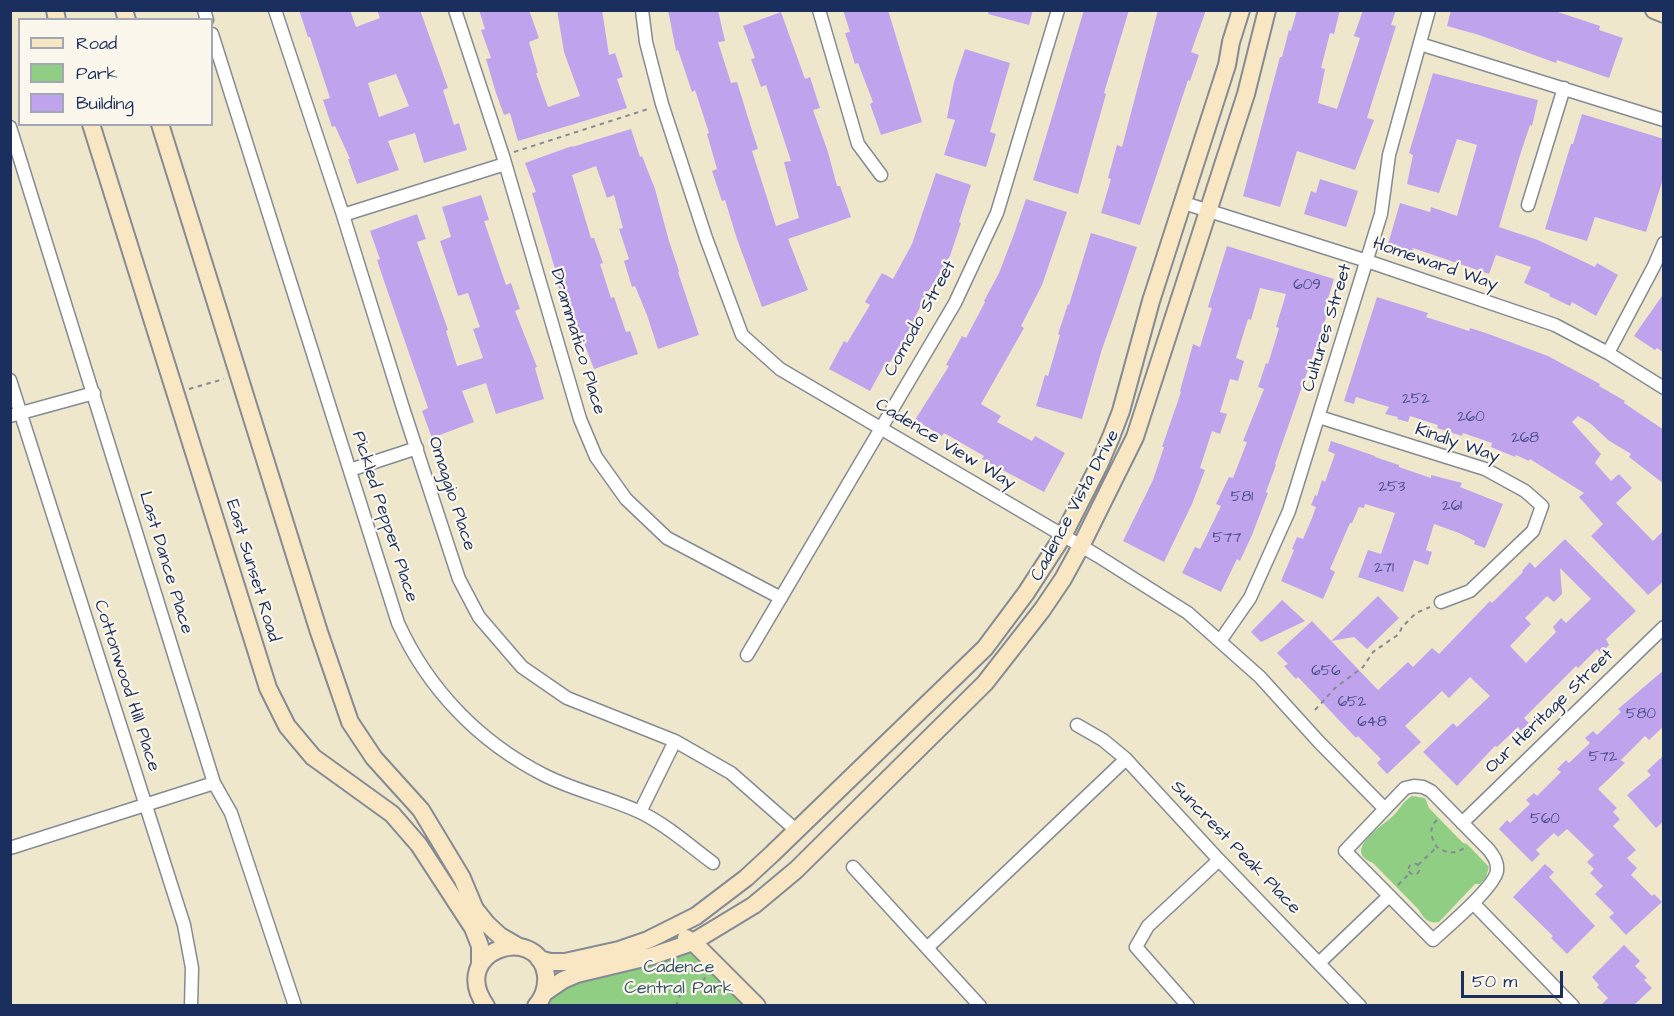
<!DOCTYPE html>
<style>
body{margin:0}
#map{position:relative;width:1674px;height:1016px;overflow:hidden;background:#efe7cb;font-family:"Architects Daughter",sans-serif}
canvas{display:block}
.frame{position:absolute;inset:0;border:12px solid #1b2f5e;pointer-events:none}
.legend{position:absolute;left:18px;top:18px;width:195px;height:108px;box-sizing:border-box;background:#fbf7ec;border:2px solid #a1a7b3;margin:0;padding:8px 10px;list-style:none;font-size:18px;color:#1b2f5e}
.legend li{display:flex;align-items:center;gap:12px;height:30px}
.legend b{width:30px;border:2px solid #a1a7b3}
.scale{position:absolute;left:1461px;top:971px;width:102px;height:27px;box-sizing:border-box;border:3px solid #1b2f5e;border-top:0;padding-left:8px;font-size:18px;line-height:21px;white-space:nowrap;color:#1b2f5e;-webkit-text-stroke:4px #fbf7ec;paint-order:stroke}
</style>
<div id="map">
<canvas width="1674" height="1016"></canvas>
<div class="frame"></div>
<ul class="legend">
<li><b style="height:8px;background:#f9e7c3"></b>Road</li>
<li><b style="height:16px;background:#90ce83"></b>Park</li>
<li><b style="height:16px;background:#bfa4ed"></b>Building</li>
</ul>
<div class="scale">50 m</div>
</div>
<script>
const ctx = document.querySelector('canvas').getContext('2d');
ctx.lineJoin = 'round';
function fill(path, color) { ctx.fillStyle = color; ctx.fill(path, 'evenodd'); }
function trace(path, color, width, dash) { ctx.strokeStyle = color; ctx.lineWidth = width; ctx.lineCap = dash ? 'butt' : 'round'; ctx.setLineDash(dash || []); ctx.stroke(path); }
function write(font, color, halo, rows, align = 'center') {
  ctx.font = font + ' "Architects Daughter",sans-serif'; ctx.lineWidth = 4.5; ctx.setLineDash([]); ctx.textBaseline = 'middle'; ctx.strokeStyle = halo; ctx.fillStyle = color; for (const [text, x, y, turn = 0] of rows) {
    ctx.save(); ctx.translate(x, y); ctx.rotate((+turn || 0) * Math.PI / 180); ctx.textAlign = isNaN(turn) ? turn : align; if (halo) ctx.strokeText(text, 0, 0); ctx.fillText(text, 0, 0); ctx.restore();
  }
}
const green = new Path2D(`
 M1412,796L1425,798L1429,808L1463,843L1467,844L1489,867L1486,877L1480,884H1475L1439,922C1429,924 1424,919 1419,910L1373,863C1342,851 1381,827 1393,816C1400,809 1403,801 1412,796Z
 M689,947L745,1005L540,1006L570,982Z`);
const building = new Path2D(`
 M299,10H350L356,27L380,18L377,10H420L448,88L443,90L454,125L459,123L467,150L424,163L415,133L388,141L399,170L357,184L348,159H350L335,126L332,127L323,100L330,98L310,37H308ZM396,74L409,106L379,117L368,83Z
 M479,10H529L539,38L529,42L538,73H536L548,107L580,96L564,52L557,10H602L609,55L615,53L623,77L617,79L627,108L518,141L510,113L504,115L496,93L486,59L491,58L481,30L485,29Z
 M668,10H718L725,41L718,42L731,83L737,82L749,121L758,149L752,151L776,226L799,218L784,162L791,161L766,85L761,87L751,59L755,58L743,26L781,12L805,79L810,77L820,108L813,110L828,152L837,186H840L851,217L788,239L808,290L762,307L737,239L725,200L722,201L712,171L717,169L707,134L709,133L695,90L692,92L678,50L676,51Z
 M843,10H888L922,122L881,135L870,104L873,102L858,63L855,64L845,33L850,32Z
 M989,10H1033L1029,25L988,14Z
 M1084,10H1129L1104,93L1106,94L1078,194L1033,180Z
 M1158,10H1206L1191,52L1199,55L1190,81L1188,80L1140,225L1101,213L1111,179L1108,178L1117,145L1122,147Z
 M1297,10H1340L1334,34L1330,33L1321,68L1325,69L1318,103L1337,109L1360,38L1354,36L1363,10H1396L1391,25L1396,26L1367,118L1374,120L1355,170L1297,151L1280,207L1243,196L1280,57H1282L1289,30L1291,31Z
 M1451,10H1552L1600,26L1599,30L1623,38L1609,78L1557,60L1556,63L1479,35L1447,26Z
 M965,49L1010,63L990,132L996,134L986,167L944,155L955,120L947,118L954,82Z
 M1433,73L1538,100L1532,126L1530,125L1520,155L1499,227L1538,240L1595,267L1597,263L1618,275L1596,316L1572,302L1570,306L1549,296L1550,294L1524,283L1531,267L1496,255L1489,274L1413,248L1412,251L1388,244L1400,203L1430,212L1431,207L1457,216L1477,145L1457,139L1439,193L1407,184L1413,155L1409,153Z
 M1582,114L1664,139V176L1646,232L1595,217L1587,241L1545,229L1571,144H1573Z
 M631,129L640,157L642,156L655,189L669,241L679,271L678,272L699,335L658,349L647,315L635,286L632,287L624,261L629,259L619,229L623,228L614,195L607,198L596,166L572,175L591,238H594L603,263L600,264L611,298L614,297L626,332L630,331L638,354L594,369L570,306L566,308L557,282H559L532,193L536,192L525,163L572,146V147Z
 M936,173L971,185L959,222L961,223L950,256L925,297L906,336L889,364L886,362L870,391L829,369L844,341L847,343L870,305L865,302L882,273L893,279L912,244Z
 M1320,179L1358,191L1346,227L1304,214L1311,191L1316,193Z
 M481,195L489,220L484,221L506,285L511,283L520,309L515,311L537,367L535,368L544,399L496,414L486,383L462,391L474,422L432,438L422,411L428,408L384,281L377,260L380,259L370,231L417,214L426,239L417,242L448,330L446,331L457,366L483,358L473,329L480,327L468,293L458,296L440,241L451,237L442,207Z
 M1026,199L1067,212L1042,285L1021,326L1024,328L981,404L1001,416L997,422L1032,441L1035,436L1065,453L1044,492L982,459L984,456L944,433L942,436L915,420L949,366L946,365L962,336L966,338L985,302L984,301L999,273L1014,234Z
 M1091,233L1137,247L1115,313L1102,349L1082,419L1036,406L1045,375L1048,376L1060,335L1058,334L1068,304L1069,305Z
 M1227,246L1334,279L1324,311L1328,312L1275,464L1276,465L1266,492L1268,493L1252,535L1240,561L1237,559L1221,592L1182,573L1195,547L1200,549L1221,506L1216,504L1229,477L1233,478L1247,442L1243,441L1264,389L1258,387L1266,363L1268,364L1279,328L1276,327L1286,294L1260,288L1251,320L1248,319L1236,358L1244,361L1238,381L1230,379L1220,412L1227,414L1220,434L1212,431L1200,468L1205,470L1192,504L1164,562L1123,541L1153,480L1164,447H1162L1181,392L1180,391L1193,344L1200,347L1212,308L1208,307Z
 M1664,293V353L1657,348L1655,350L1634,336Z
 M1377,297L1428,313L1426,317L1469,331L1470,328L1486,333L1548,356L1600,384L1599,386L1625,401L1624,403L1664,430V484L1629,457L1631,454L1608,440L1591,424L1578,416L1572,422L1601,454L1595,463L1611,481L1619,474L1632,488L1616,503L1653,541L1664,530V581L1648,595L1591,536L1603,524L1579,497L1584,493L1530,459L1529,461L1516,455L1515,457L1491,447L1492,443L1463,433L1462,436L1437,428L1438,425L1410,416L1408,422L1397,419L1398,417L1385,414L1389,407L1369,401L1356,397L1354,404L1344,401Z
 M1331,441L1375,456V457L1399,465V467L1431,478V475L1462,483L1460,487L1503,504L1485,548L1474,544L1475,541L1459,533L1434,524L1426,550L1432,552L1428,565L1414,560L1403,592L1358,577L1368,550L1381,554L1395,513L1365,504L1364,508L1359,507L1352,523H1350L1330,569L1335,572L1323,599L1281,581L1294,550L1292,549L1297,537L1303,539L1312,518L1316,507L1311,505L1315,495L1317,496L1322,480L1325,482L1335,454L1328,451Z
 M1565,539L1636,611L1606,639L1609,645L1601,653L1597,649L1578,668L1576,666L1524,718L1529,723L1521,731L1518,727L1497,747L1495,746L1457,786L1423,752L1453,723L1457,727L1490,696L1470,677L1449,698L1442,691L1405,726L1421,742L1387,774L1377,763L1381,759L1358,736L1356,738L1298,677L1296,679L1284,666L1288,664L1277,653L1312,621L1378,690L1408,662L1413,667L1432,648L1439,654L1490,601L1492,603L1523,572L1522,571L1530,562L1535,568ZM1560,568L1591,599L1566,623L1561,618L1553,627L1556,632L1526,663L1510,646L1531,624L1525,618L1547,596L1554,602L1562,594Z
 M1378,596L1399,618L1367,649L1354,637L1331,641Z
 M1282,600L1305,621L1261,642L1251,632Z
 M1664,670V726L1649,740L1645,736L1621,760L1625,763L1598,789L1617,808L1613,812L1620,819L1613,826L1636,850L1627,858L1637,868L1631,875L1652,896L1654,894L1662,902L1626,935L1609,917L1614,913L1595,894L1603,886L1590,873L1594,869L1587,862L1594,855L1567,829L1558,837L1554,833L1536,850L1540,854L1532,862L1499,829L1507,820L1510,823L1530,804L1526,800L1534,793L1537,796L1561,772L1557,769L1566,760L1569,763L1590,743L1585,738L1593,731L1597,735L1621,712L1618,709Z
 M1664,755V821L1656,828L1627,795L1651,775L1647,771Z
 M1545,864L1554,872L1549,877L1595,926L1567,954L1551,938L1553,936L1513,897Z
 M1624,945L1640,961L1635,966L1647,978L1644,980L1652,988L1634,1005H1601L1608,998L1597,987L1599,985L1592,977Z`);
const path = new Path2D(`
 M514,152L651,108
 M189,389L224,379
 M1315,710L1335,688L1363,667L1373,652L1399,634L1402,627L1416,613L1430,607
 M1437,820C1428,828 1431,838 1437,847C1447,854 1454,854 1465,848
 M1408.5 869a5.5 5.5 0 1 1 11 0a5.5 5.5 0 1 1-11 0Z
 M1418,865L1437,847
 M1398,885L1410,873
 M676,1006L682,990L696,993L706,976`);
const street = new Path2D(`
 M204,10L207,20
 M275,10L343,215L403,408L459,579L479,617L522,667L567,698L675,741L731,773L797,831
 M455,10L503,156L580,419L596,457L626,499L667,538L781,598
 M642,10L646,42L662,104L706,238L742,335L780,369L1098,556L1188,613L1260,677L1319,742L1385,809
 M819,10L858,144L881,175
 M212,34L398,623C428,689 479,742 544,775C575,791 611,798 642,813C668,826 690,846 713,863
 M1420,44L1664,120
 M10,127L214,783L231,813L295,1006
 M1184,203L1367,261L1555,325L1608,353L1664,388
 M1528,205L1564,88
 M343,215L505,164
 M1608,353L1654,266L1664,243
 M10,380L184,925L192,968L191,1006
 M10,416L94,393
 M1319,417L1485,469L1525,491L1542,506L1533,531L1470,591L1441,602
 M350,470L417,448
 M1220,641L1250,598L1289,511L1381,214L1389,155L1429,10
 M747,655L955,303L997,213L1058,10
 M1077,725L1103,740L1126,759L1219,860L1360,1006
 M1414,786L1423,787L1431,791L1489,850C1494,857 1498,862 1497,871C1494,888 1447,927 1433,940L1345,851L1405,788Z
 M640,812L675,741
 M1462,823L1664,627
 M10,848L214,783
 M853,867L980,1006
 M1473,903L1573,1006
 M927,948L1126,759
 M1320,962L1389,896
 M1188,1006L1136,947L1148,926L1219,860`);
const secondary = new Path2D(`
 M55,10L57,20
 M124,10L127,20
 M1654,10L1664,14
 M91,124L268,688L287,726L313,757L392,814L419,845L473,928L480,946V964
 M160,124L319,632L350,722L374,758L421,810L462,878L475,909L487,924L500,936L519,947
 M686,938L693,942L757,1006
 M539,959L550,962H565L619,950L648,940L696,916L746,878L772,854L985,648L1026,593L1063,536L1099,465L1111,437L1121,411L1151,301L1227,65L1231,42L1241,10
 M544,993L563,980L577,974L652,956L693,942L754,905L796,870L985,683L1042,610L1063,579L1081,546L1135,437L1246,94L1267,10
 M486,1006C447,951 538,921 546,975C547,987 544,997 536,1006`);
const numberNames = [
 ["609",1307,286],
 ["252",1416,400],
 ["260",1471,418],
 ["268",1525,439],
 ["253",1392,488],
 ["581",1242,498],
 ["261",1452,507],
 ["577",1227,539],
 ["271",1384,569],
 ["656",1326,672],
 ["652",1352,703],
 ["580",1641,715],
 ["648",1372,723],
 ["572",1603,758],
 ["560",1545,820]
];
const streetNames = [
 ["Homeward Way",1435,265,19],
 ["Comodo Street",921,319,-61],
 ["Cultures Street",1328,328,-73],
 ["Drammatico Place",577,342,73],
 ["Kindly Way",1457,444,19],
 ["Cadence View Way",945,445,31],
 ["Omaggio Place",451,494,72],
 ["Cadence Vista Drive",1076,506,-62],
 ["Pickled Pepper Place",384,517,72],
 ["Last Dance Place",165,563,73],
 ["East Sunset Road",252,571,73],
 ["Cottonwood Hill Place",126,686,72],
 ["Our Heritage Street",1550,712,-44],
 ["Suncrest Peak Place",1235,848,46]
];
const parkNames = [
 ["Cadence",679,968],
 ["Central Park",679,989]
];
fill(green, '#90ce83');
fill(building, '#bfa4ed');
trace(street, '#858b94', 15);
trace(secondary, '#858b94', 20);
trace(path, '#858b94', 2, [4.5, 4.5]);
trace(street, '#fff', 12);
trace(secondary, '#f9e7c3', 16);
write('15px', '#444c82', null, numberNames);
write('18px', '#1b2f5e', '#fbf7ec', streetNames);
write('18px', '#385767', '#fbf7ec', parkNames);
</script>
